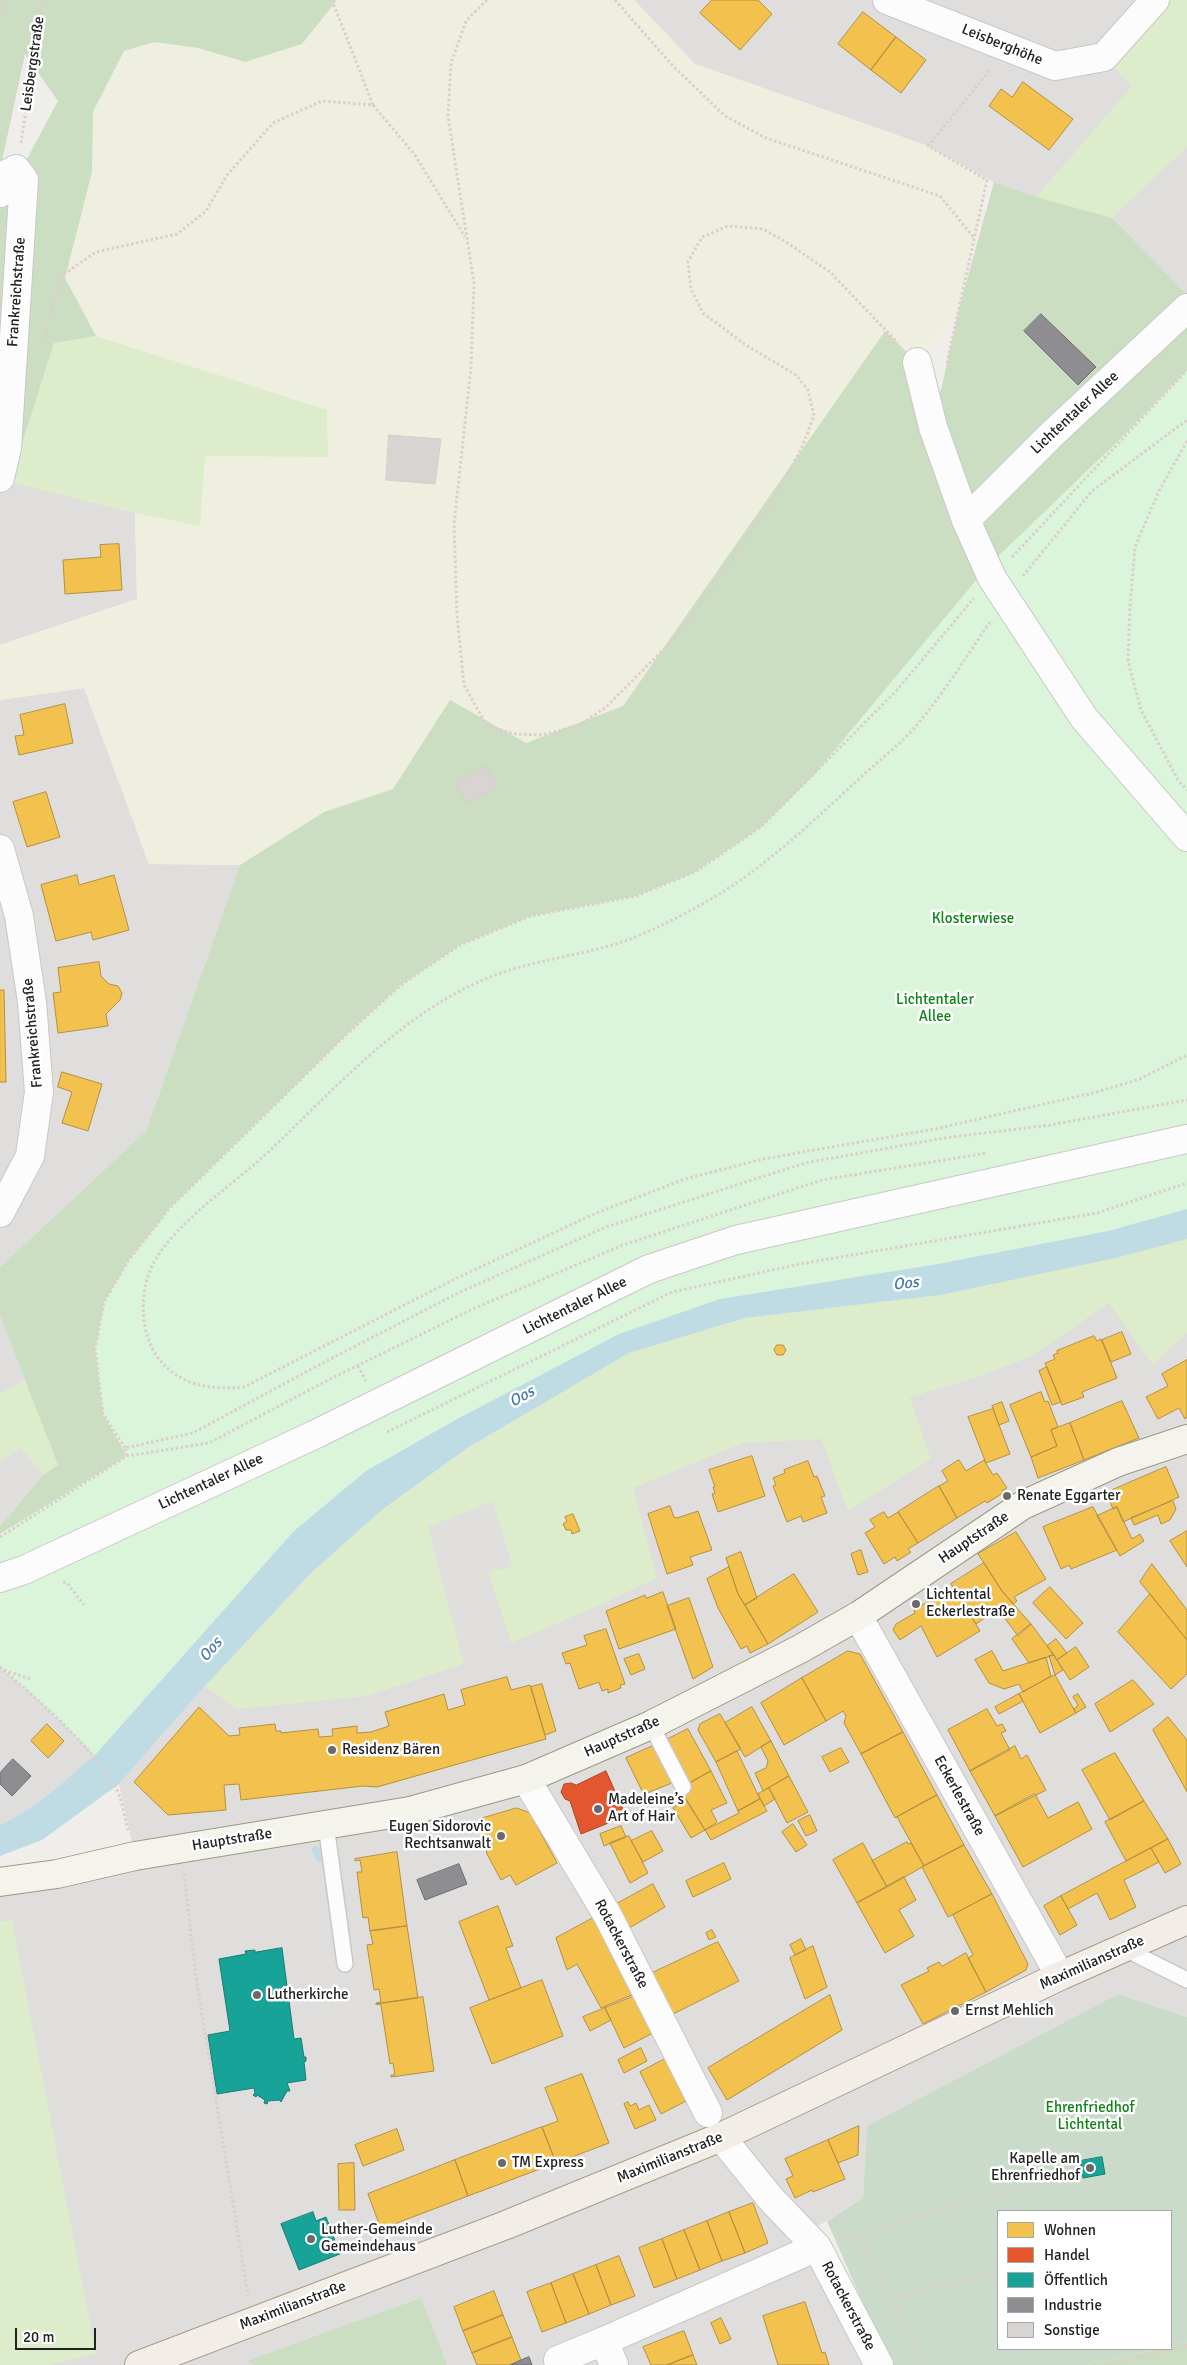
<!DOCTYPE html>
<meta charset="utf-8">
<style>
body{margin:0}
#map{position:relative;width:1187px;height:2365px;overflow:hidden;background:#f0eeeb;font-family:Signika,sans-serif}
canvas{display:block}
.legend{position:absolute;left:997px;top:2210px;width:175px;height:140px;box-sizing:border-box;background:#fff;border:1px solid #a7a7a7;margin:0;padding:6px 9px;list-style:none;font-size:15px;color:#222}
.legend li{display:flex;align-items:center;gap:10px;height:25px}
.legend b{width:25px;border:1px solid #a7a7a7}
.scale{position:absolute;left:15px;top:2328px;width:81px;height:22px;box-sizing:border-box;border:2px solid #222;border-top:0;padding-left:6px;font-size:15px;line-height:18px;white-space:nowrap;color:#222;-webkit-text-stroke:4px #fff;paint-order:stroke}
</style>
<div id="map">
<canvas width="1187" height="2365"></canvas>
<ul class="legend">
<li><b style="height:14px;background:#f2c14e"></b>Wohnen</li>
<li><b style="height:14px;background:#e4572e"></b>Handel</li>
<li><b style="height:14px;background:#17a398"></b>Öffentlich</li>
<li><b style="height:14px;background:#8d8d92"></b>Industrie</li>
<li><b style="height:14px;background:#d7d4d2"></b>Sonstige</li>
</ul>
<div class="scale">20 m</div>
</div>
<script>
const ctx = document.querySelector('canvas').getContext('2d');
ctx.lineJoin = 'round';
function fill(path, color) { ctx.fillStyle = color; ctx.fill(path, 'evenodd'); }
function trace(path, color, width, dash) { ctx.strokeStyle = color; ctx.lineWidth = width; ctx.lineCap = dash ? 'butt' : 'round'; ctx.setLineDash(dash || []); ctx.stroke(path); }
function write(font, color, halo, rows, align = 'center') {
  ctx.font = font + ' Signika,sans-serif'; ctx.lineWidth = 5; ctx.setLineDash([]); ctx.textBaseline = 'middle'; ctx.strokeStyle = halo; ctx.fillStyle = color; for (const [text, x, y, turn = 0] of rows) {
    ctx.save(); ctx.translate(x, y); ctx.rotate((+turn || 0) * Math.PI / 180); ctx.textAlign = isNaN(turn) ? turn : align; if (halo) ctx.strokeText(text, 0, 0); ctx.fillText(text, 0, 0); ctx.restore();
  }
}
const residential = new Path2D(`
 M634,0H1187V294L1112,218L1036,197L994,182L928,146L695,64Z
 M0,479L135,513L137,599L0,645Z
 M84,688L149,864L240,865L146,1131L0,1267V700Z
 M1187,1239V2017L1118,1994L867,2126L863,2198L810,2231L867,2365H0V1882L135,1856L119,1784L205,1686L940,1295Z
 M0,1316L25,1380L0,1394Z
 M0,1667L38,1699L95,1755L60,1788L31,1809L0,1825Z`);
const farmland = new Path2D(`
 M337,0H634L695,64L928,146L987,180L959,309L917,362L885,332L623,707L526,743L450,701L393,789L324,812L240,865L149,864L85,688L0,700V645L137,599L135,513L200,526L205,456L328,457L327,410L96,336L65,278L92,172L93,112L124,51L154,42L198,48L245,62L302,44Z`);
const grass = new Path2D(`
 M1155,0H1187V147L1112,218L1036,197L1132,86L1104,57Z
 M96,336L327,410L328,457L205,456L200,526L135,513L10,482L54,343Z
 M1187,1239V1333L1153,1365L1109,1303L1034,1355L975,1378L910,1397L931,1459L848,1511L821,1439L743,1443L633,1488L657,1578L593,1608L511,1643L488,1572L512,1566L428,1527L464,1664L367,1696L236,1709L205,1686L311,1573L383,1509L469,1447L629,1353L745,1318L940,1295L1115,1258Z
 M25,1380L58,1465L43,1475L21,1447L0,1461V1394Z
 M12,1920L96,2354L50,2365H0V1922Z`);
const forest = new Path2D(`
 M0,0H337L302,44L245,62L198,48L154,42L124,51L93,112L92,172L65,278L96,336L54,343L10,482L0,479V209L58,101L25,54L0,170Z
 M994,182L1036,197L1112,218L1187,294V406L963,597L815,774L761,827L695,872L636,896L531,916L460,945L401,985L347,1034L169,1209L103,1414L127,1456L0,1534V1526L43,1475L58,1465L0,1316V1267L146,1131L240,865L324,812L393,789L450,700L526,743L623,706L885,331L917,362L933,426L959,309Z
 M421,2298L447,2365H254L247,2361Z
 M1187,2341V2365H1087L1156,2349H1171V2345Z`);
const cemetery = new Path2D(`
 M1118,1994L1187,2017V2341L1171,2345V2211H998V2349H1156L1087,2365H890L827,2221L863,2198L867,2126Z`);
const park = new Path2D(`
 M1187,370V1209L1108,1231L938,1264L720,1299L619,1334L457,1419L366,1471L294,1531L95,1755L38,1699L0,1667V1534L127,1456L125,1448L103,1414L95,1349L104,1302L128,1261L169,1209L347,1034L401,985L460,945L531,916L636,896L695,872L761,827L815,774L987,567L1118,441Z`);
const parking = new Path2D(`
 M21,1447L43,1475L0,1526V1461Z
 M493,1501L512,1566L488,1572L511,1643L464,1664L428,1527Z
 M77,1909L141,1913L136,1934L158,1935L126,2072L106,2066L107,2083L66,2089L63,2070L42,2071L28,1923L74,1926Z`);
const water = new Path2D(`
 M1187,1209V1239L1115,1258L940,1295L745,1318L629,1353L469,1447L383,1509L311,1573L205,1686L119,1784L42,1840L0,1856V1825C40,1806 62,1783 95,1755L294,1531L366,1471L457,1419L619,1334L720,1299L938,1264L1108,1231Z`);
const homes = new Path2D(`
 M712,0H758L772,14L740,50L700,13Z
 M863,12L896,37L871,70L838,44Z
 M896,37L926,60L901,93L871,70Z
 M1023,82L1073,119L1049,150L989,106L1001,89L1012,97Z
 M119,544L122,590L65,594L63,560L101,557L100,545Z
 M65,704L73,743L19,755L15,736L24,735L20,715Z
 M46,792L60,837L27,847L13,802Z
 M77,875L79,885L114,875L129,930L93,940L91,932L56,941L41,885Z
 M99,962L101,976L109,984L118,986L122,993L120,1000L106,1014L108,1026L58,1033L53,993L61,992L58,968Z
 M0,990H4L6,1082H0Z
 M62,1072L102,1084L88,1131L62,1123L72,1092L58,1087Z
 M1122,1332L1131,1354L1111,1362L1102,1340Z
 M1094,1336L1097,1341L1101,1339L1117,1378L1082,1392L1084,1397L1062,1405L1045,1363L1055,1359L1053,1355L1058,1353L1057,1351Z
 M777,1345H783L786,1350L783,1355H777L774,1350Z
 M1187,1360V1417L1185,1419L1179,1408L1158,1419L1146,1397L1168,1386L1162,1374Z
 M1047,1367L1061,1402L1052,1405L1039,1371Z
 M1041,1392L1045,1402L1048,1401L1058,1427L1051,1430L1057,1446L1031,1457L1010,1405Z
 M1122,1401L1139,1438L1084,1460L1070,1423Z
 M1002,1402L1009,1421L999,1425L992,1406Z
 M993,1409L1010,1454L986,1463L968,1417Z
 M1070,1423L1084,1460L1038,1478L1031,1457L1057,1446L1051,1430Z
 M752,1456L765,1496L718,1512L712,1494L715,1493L713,1487H715L709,1470Z
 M959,1460L966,1471L984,1460L993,1475L997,1473L1007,1488L1002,1491L1003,1493L987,1503L985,1501L957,1518L939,1486L948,1481L942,1471Z
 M808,1461L814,1477L817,1476L825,1496L821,1497L827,1513L803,1522L801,1516L787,1522L773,1486L776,1485L773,1478L785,1473L784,1470Z
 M1166,1467L1179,1497L1123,1522L1117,1507L1113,1509L1109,1499L1113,1498L1110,1491Z
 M939,1486L957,1518L918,1543L898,1512Z
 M1173,1501L1176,1509L1170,1520L1161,1524L1158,1515L1134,1525L1131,1518Z
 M670,1506L674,1517L677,1518L698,1511L712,1550L690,1557L693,1565L667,1574L648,1514Z
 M1093,1507L1117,1550L1071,1569L1069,1565L1061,1569L1043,1527Z
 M1117,1507L1132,1539L1140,1534L1144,1541L1120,1556L1097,1516Z
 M884,1512L888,1518L898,1512L918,1543L908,1549L911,1552L897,1561L895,1557L884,1564L865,1533L875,1527L870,1520Z
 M573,1514L580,1531L572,1534L571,1530H566L563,1524L567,1521L565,1517Z
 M1187,1531V1567L1170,1541Z
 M1016,1532L1046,1579L1014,1597L1017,1601L1013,1604L1002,1591L978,1554Z
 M861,1550L868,1572L858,1575L851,1554Z
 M741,1552L757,1598L745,1605L738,1594L726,1558Z
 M984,1563L1002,1591L1031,1624L1018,1636L998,1609L976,1624L951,1584Z
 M1152,1564L1187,1610V1640L1140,1582Z
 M729,1567L738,1594L768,1644L750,1653L747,1646L741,1649L718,1608L707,1579Z
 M794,1574L818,1612L768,1644L745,1605Z
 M1050,1587L1083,1623L1066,1639L1033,1603Z
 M954,1589L980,1631L937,1657L921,1626L900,1640L893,1630L896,1624L915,1613L914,1610L920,1606Z
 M663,1592L676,1629L619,1649L606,1611L645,1595L646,1598Z
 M1150,1594L1187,1640V1674L1171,1689L1118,1632Z
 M689,1598L713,1667L693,1679L667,1606Z
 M1031,1624L1054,1655L1029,1663L1012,1639Z
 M606,1629L625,1684L620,1685L621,1688L608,1693V1689L602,1691L599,1682L579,1689L570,1663L566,1664L562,1653L587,1645L584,1636Z
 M1056,1639L1067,1653L1057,1660L1047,1646Z
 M1076,1647L1089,1667L1070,1680L1057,1660Z
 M848,1651L860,1654L903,1732L861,1754L844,1723L846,1716L843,1711L826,1721L802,1678Z
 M992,1651L1003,1671L1046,1657L1051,1676L1023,1692L1019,1684L1004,1689L989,1683L975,1660Z
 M639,1654L645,1669L631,1675L624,1659Z
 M1054,1655L1063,1670L1055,1675L1049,1656Z
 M1055,1675L1076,1713L1040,1733L1019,1694Z
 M507,1677L511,1690L530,1685L546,1739L377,1787L363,1786L241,1800L239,1784L224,1785L226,1810L168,1815L134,1782L199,1707L229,1736L240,1735L239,1728L275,1724L276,1731H281V1733L318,1729L319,1737L333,1736L332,1729L357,1726V1733L371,1732L389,1726L385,1712L444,1694L448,1710L465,1705L461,1690Z
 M802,1678L826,1721L784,1745L761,1703Z
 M1133,1680L1154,1704L1110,1732L1095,1704Z
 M542,1684L556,1731L545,1735L531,1687Z
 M1019,1694L1023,1701L999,1714L995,1707Z
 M1078,1694L1086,1707L1076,1713L1074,1709L1078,1705L1073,1697Z
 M752,1707L771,1741L745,1757L725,1723Z
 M987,1709L997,1726L1002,1724L1006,1731L1001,1733L1010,1750L970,1771L948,1730Z
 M720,1714L741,1749L716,1762L698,1730L700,1724Z
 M1168,1717L1187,1740V1792L1153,1730Z
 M47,1724L64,1741L48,1758L31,1741Z
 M688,1729L711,1771L686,1785L662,1742Z
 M903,1732L937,1795L895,1818L861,1754Z
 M771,1741L789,1776L763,1791L755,1773L766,1768L768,1761L761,1747Z
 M657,1744L677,1781L647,1793L646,1790L642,1791L626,1758Z
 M1015,1746L1021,1759L1027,1755L1046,1790L995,1816L970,1771Z
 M841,1748L849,1762L830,1772L822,1757Z
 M737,1751L760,1799L738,1811L716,1762Z
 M1115,1753L1144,1801L1110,1820L1082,1770Z
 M711,1771L727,1803L711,1810L717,1822L705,1830L683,1794L686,1785Z
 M789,1776L808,1812L787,1823L769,1788Z
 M769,1788L775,1799L764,1806L758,1794Z
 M1035,1794L1048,1818L1078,1802L1092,1829L1023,1867L995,1816Z
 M937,1795L964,1845L924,1866L897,1817Z
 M760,1799L767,1811L711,1840L705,1830L739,1813L738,1811Z
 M686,1800L705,1830L691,1838L673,1808Z
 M1144,1801L1168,1839L1126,1861L1105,1822Z
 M517,1808L530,1813L557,1863L516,1885L510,1875L501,1880L487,1854L480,1819Z
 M810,1815L817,1831L806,1836L798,1821Z
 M793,1824L807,1845L796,1852L782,1832Z
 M621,1826L626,1837L604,1846L600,1834Z
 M652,1831L663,1851L643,1862L631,1841Z
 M629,1836L648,1873L630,1883L610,1843Z
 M1168,1839L1181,1864L1165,1873L1151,1848Z
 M907,1842L908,1844L911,1843L924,1866L887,1887L872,1861Z
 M863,1843L887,1887L857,1903L833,1860Z
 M964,1845L992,1894L948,1917L922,1867Z
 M1151,1848L1159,1862L1124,1880L1136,1907L1110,1920L1097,1893L1068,1909L1061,1896Z
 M397,1852L407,1926L370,1931L368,1917L363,1918L357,1872H362L360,1860L355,1861V1859Z
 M724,1863L731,1879L693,1897L686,1881Z
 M904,1877L916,1900L899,1910L914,1936L885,1953L857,1903Z
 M653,1884L665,1907L624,1931L611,1907Z
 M992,1894L1028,1964L1026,1970L986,1992L968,1958L973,1955L953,1915Z
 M1061,1896L1077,1925L1060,1935L1044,1906Z
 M498,1906L513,1946L506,1948L521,1988L489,2000L459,1922Z
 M597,1916L634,1994L601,2008L577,1964L567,1970L556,1938Z
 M407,1926L418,1998L376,2004V2003L381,2002L379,1989L374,1990L367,1945L373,1944L370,1931Z
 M712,1930L716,1937L709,1940L706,1933Z
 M801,1939L806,1950L795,1955L790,1945Z
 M718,1942L739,1981L669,2016L648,1975Z
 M813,1946L827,1987L805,1999L790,1958Z
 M966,1953L986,1992L923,2024L901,1985L929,1971L927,1968L939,1962L942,1966Z
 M542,1980L563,2036L492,2064L470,2008Z
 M830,1995L842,2030L727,2100L708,2068Z
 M635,1996L653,2033L624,2048L605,2008Z
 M423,1997L434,2071L391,2077V2075H395L393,2063L390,2064L381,2005L376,2004Z
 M605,2008L611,2020L590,2031L583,2017Z
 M641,2048L647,2061L624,2073L618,2060Z
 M667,2058L688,2100L661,2114L640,2072Z
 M582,2074L609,2143L556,2163L542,2127L558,2121L545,2088Z
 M628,2102L630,2106L636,2103L639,2110L649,2105L656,2120L635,2129L624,2104Z
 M859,2126L858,2155L838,2163L828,2140Z
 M542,2127L556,2163L468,2196L455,2160Z
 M397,2129L404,2150L363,2166L355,2145Z
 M828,2140L845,2179L813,2192L812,2190L795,2198L786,2179L793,2176L785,2159Z
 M455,2160L468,2196L381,2229L368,2194Z
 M354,2163L355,2210H339L338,2164Z
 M753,2203L768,2243L745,2253L729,2212Z
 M729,2212L745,2253L722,2261L707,2221Z
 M707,2221L722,2261L700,2270L684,2230Z
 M684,2230L700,2270L677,2279L662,2239Z
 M662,2239L677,2279L654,2288L639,2248Z
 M619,2256L635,2296L611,2305L596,2265Z
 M596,2265L611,2305L589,2314L573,2274Z
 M573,2274L589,2314L566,2323L551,2283Z
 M551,2283L566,2323L542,2332L527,2292Z
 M494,2291L503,2315L463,2331L454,2307Z
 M805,2302L822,2353L825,2352L829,2365H778L763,2316Z
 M503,2315L512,2337L472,2353L463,2331Z
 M721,2318L731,2339L720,2344L711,2323Z
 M684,2331L693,2355L667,2365H651L643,2347Z
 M512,2337L521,2360L510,2365H477L472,2353Z
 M693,2355L697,2365H667Z`);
const shops = new Path2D(`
 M606,1771L626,1816L581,1834L570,1801L565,1799L561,1792L564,1784L571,1783L576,1785Z`);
const public = new Path2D(`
 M282,1948L294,2039L301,2038L304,2057H306V2061L304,2062L306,2080L287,2083L290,2091H287L281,2102L279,2100L268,2101L267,2104L264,2103L265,2100L257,2095L256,2097L253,2095L255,2093L254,2088L217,2094L208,2035L230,2031L219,1959L246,1954L245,1951L255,1950V1952Z
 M1102,2157L1105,2174L1083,2178L1080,2161Z
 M313,2212L316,2221L326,2217L340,2254L299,2270L281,2224Z`);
const industry = new Path2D(`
 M1041,314L1096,367L1078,385L1024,331Z
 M13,1759L31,1776L12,1796L0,1784V1773Z
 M459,1864L467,1884L425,1900L417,1880Z
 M529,2357L532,2365H510L521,2360Z`);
const stream = new Path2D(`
 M316,1850L320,1858`);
const building = new Path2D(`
 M389,435L441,439L435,484L386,480Z
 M486,766L497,787L466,803L455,783Z`);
const path = new Path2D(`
 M332,0L373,105
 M487,0L466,21L451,63L448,116L474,283L471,367L454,525L457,615L464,685L487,726L514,734L543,735L580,725L606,707L671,642L703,600L773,501L802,447L814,416L808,390L796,375L746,345L703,313L691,289L688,262L702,237L728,226L763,229L786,242L830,272L898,343
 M615,0L674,67L725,116L766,138L940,196L974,238
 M0,21L6,0
 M21,143L42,0
 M42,345L61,276L96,252L177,234L206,211L227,175L273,123L322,101L373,105L415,155L465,237
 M947,363L987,180L928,146L991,69
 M1187,441L1158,493L1135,547L1130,606L1128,661L1141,710L1178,780L1187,790
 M1012,557L1187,370
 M1023,576L1092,491L1187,420
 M990,622C966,657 943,694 916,726C900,745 878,761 860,778C820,815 782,851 738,882C707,903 660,928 625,941C578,957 528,960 483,980C397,1017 332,1092 265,1155C229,1188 174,1223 152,1266C139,1293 140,1333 158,1358C180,1386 210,1390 244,1387L457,1278L596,1213L685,1179L763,1159L935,1129L1097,1092L1140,1079L1187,1055
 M358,1366L366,1381
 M387,1432L672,1292L800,1264L1097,1213L1187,1183
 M125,1448L103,1414L95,1349L104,1302L128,1261L169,1209L347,1034L401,985L460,945L531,916L636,896L695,872L761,827L897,690L974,598
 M127,1456L125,1448L193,1433L317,1366L458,1293L606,1227L805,1163L944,1138L1050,1125L1187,1100
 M0,1537L127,1456L209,1443L332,1378L475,1308L623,1245L822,1180L987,1153
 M63,1582L67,1583L84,1605
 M0,1667C37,1699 90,1744 115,1786C122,1798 124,1816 128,1830
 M4,1670L30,1679
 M184,1874L197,1984L248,2295
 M857,2233L925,2365
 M843,2238L1079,2171
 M891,2299L998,2271
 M1107,2365L1187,2346`);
const service = new Path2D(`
 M651,1725L683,1787
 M326,1825L345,1964
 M1123,1948L1187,1980`);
const minor = new Path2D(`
 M887,0L1055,66L1104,57L1155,0
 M0,193L5,175L16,169L24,180L7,448L0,478
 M917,362L933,427L966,520L992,578L1084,718L1187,837
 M966,520L1050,436L1187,308
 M0,849L19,916L32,1002L39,1092L30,1156L0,1213
 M0,1578L24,1570L316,1434L649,1269L736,1240L1187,1139
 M858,1616L1060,1976
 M526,1779L608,1916L708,2113
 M721,2137L771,2199L817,2247L879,2365
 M604,2341L817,2247
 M560,2365L558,2360L604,2341L614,2365`);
const secondary = new Path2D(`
 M0,1882L57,1874L135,1856L410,1811L526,1779L651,1725L800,1649L858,1616L1023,1505L1118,1462L1187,1439`);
const primary = new Path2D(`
 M139,2365L506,2225L721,2137L1060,1976L1187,1920`);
const markers = [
 [1007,1496,5,"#6a6968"],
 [916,1604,5,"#6a6968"],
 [332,1750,5,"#6a6968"],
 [598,1809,5,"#6a6968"],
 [501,1836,5,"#6a6968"],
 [257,1995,5,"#6a6968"],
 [955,2011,5,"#6a6968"],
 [502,2163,5,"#6a6968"],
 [1090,2168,5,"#6a6968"],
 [311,2239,5,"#6a6968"]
];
const streetNames = [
 ["Leisberghöhe",1002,45,22],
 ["Leisbergstraße",33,64,-82],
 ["Frankreichstraße",17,292,-86],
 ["Lichtentaler Allee",1075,413,-43],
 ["Frankreichstraße",33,1033,-95],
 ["Lichtentaler Allee",575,1306,-26],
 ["Lichtentaler Allee",211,1482,-25],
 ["Hauptstraße",974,1538,-34],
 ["Hauptstraße",622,1737,-24],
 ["Eckerlestraße",959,1796,61],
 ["Hauptstraße",232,1840,-9],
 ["Rotackerstraße",621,1944,62],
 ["Maximilianstraße",1092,1963,-24],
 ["Maximilianstraße",670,2158,-22],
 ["Maximilianstraße",293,2306,-21],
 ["Rotackerstraße",848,2306,62]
];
const parkNames = [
 ["Klosterwiese",973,919],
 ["Lichtentaler",935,1000],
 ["Allee",935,1017],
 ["Ehrenfriedhof",1090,2108],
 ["Lichtental",1090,2125]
];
const poiNames = [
 ["Renate Eggarter",1017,1496],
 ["Lichtental",926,1595],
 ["Eckerlestraße",926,1612],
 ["Residenz Bären",342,1750],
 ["Madeleine’s",608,1800],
 ["Art of Hair",608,1817],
 ["Eugen Sidorovic",491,1827,"right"],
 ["Rechtsanwalt",491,1844,"right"],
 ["Lutherkirche",267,1995],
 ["Ernst Mehlich",965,2011],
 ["Kapelle am",1080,2159,"right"],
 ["Ehrenfriedhof",1080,2176,"right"],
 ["TM Express",512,2163],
 ["Luther-Gemeinde",321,2230],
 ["Gemeindehaus",321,2247]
];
const waterNames = [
 ["Oos",906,1284,-6],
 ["Oos",522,1397,-29],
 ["Oos",211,1650,-49]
];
fill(residential, '#dfdedc');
fill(farmland, '#efefdf');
fill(grass, '#ddeccb');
fill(forest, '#cbdec1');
fill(cemetery, '#cadbca');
fill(park, '#daf5da');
fill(parking, '#e0dfde');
fill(water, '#bfdbe3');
fill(homes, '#f2c14e');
trace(homes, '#b49141', 1);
fill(shops, '#e4572e');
trace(shops, '#aa472a', 1);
fill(public, '#17a398');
trace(public, '#1a7c75', 1);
fill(industry, '#8d8d92');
trace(industry, '#6d6d70', 1);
trace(stream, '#bfdbe3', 8);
fill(building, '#d7d4d2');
trace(building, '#d3d0cc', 1);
trace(service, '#c9c8c7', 18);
trace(minor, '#c9c8c7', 30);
trace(secondary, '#999a82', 30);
trace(primary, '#a79c86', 30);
trace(path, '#dccecd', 3, [2.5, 2.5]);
trace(service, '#fdfcfc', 15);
trace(minor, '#fdfcfc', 28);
trace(secondary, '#f4f4ed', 28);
trace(primary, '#f3ede7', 28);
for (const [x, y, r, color] of markers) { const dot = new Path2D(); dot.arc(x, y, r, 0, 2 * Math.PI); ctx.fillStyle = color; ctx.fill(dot); trace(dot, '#fff', 2); }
write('15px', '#222', '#fff', streetNames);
write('15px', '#0c8416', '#fff', parkNames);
write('15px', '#222', '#fff', poiNames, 'left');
write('italic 16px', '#4a7aab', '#fff', waterNames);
</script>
